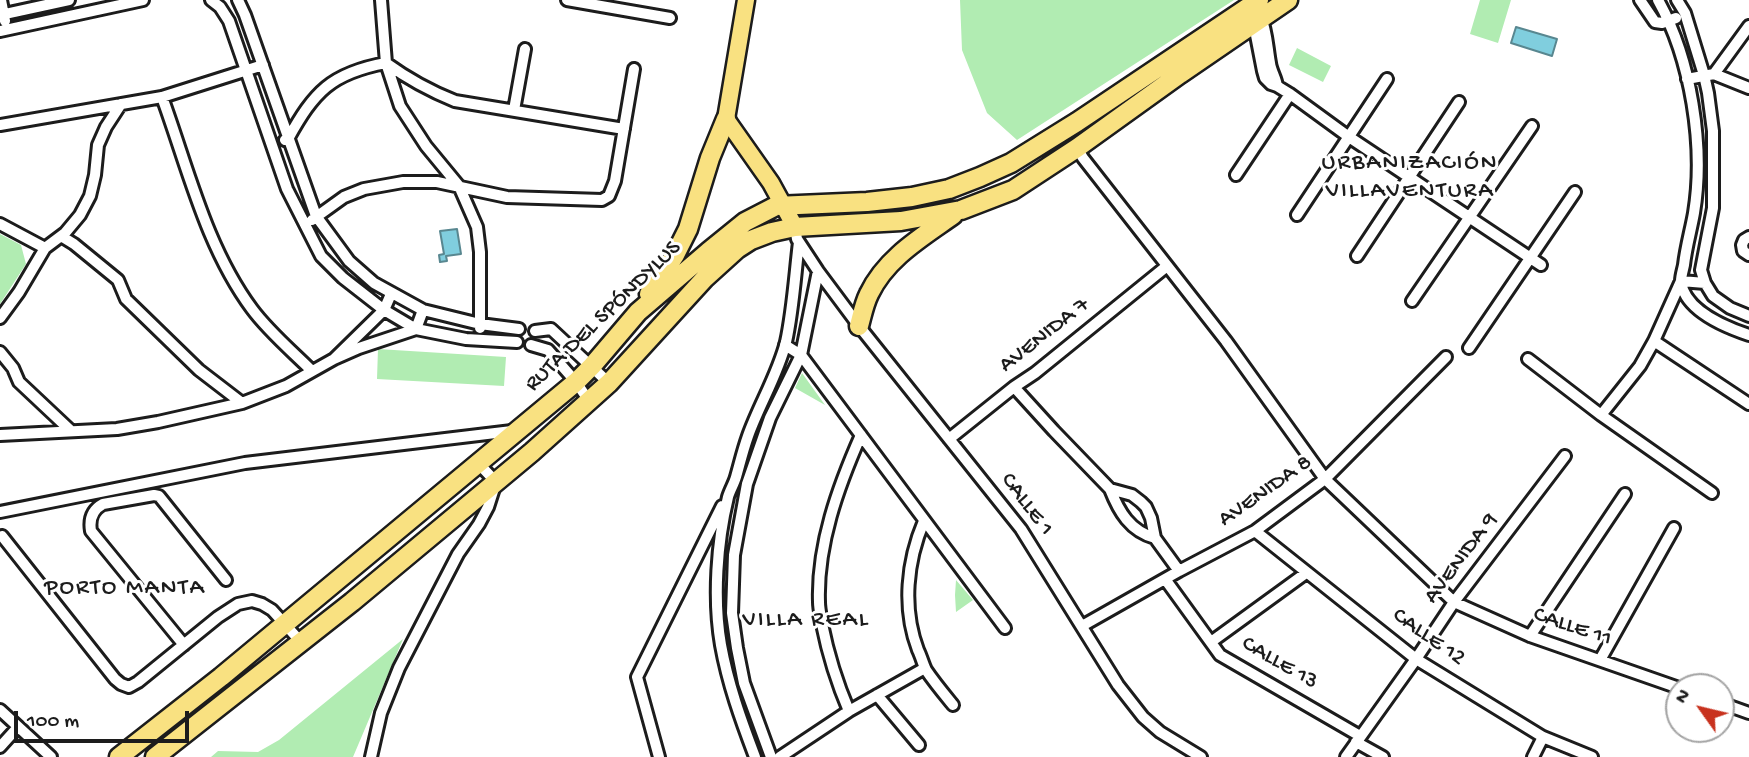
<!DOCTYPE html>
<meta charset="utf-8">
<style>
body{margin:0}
#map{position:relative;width:1749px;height:757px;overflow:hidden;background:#fff;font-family:"Gochi Hand",sans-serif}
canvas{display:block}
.north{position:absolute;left:1665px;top:673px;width:70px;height:70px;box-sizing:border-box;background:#fff;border:2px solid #a4a4a4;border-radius:50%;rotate:304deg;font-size:19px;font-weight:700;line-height:28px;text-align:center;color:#1c1c1c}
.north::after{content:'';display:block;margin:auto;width:24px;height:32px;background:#c8321e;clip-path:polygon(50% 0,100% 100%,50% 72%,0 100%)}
.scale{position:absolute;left:14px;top:711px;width:175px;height:32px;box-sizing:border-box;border:4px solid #1c1c1c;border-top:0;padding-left:9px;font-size:21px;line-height:24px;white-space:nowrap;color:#1c1c1c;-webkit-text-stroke:5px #fff;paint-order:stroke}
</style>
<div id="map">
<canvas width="1749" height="757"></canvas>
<div class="north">N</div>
<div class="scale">100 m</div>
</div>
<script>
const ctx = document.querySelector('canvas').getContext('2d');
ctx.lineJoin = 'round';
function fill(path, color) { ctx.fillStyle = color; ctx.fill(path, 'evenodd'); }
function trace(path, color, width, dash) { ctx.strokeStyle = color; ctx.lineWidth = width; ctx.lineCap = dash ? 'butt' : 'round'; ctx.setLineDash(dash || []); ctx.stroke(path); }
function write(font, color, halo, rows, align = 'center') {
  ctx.font = font + ' "Gochi Hand",sans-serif'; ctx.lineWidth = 6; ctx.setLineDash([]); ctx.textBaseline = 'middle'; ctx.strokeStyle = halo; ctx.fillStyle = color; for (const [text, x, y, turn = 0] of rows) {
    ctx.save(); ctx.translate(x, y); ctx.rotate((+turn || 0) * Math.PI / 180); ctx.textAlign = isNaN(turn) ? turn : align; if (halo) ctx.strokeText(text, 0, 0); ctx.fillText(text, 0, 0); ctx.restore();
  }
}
const green = new Path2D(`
 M960,0H1234L1017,140L987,113L962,50Z
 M1480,0H1511L1498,43L1470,34Z
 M1297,48L1331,66L1323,82L1289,65Z
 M0,234L21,245L26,264L0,304Z
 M378,349L506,357L504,386L377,379Z
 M802,373L825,405L795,388Z
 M956,580L973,600L956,612L955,595Z
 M403,639L353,757H211L218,751L258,752L279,740Z`);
const water = new Path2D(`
 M1516,27L1557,39L1552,56L1511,43Z
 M457,229L461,254L446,256L447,261L440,262L439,255L444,254L440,231Z`);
const minor = new Path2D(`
 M1,0L5,21
 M211,0L220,7L229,21L287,189L321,256L343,278L384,310L416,329L466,339L517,342
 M238,0L245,15L316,216L349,261L374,283L423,310L480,324L519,329
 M381,0L386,63L400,106L426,146L459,186L477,227L480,252V328
 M567,0L670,18
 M1640,0L1655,22L1662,23L1676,18
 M1658,0C1691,59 1705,146 1694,213C1691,230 1686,247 1684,265C1683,270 1681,276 1681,281C1684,310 1725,327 1749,335
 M1677,0L1685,13L1704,75L1708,93L1713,131V208L1701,270L1705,283L1713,296L1730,308L1749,316
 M0,15L69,0
 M1260,15C1267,31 1267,47 1270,63C1271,71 1276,78 1277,86
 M1251,22L1256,35L1263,71L1265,78L1271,84L1277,86L1290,94L1349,137L1541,265
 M0,31L143,0
 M1714,74L1749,26
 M1687,79L1714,74L1749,88
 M162,97C188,168 206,247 252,309C269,332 292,351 312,371
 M514,110L525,49
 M0,125L162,97L263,65
 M285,140L288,139C314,92 331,73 386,63C408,79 430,91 455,101L624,129
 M1077,148L1083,158L1226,341L1325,479L1454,602L1530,636L1679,688
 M1236,175L1290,94
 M1297,215L1387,79
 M312,220L344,197L364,189L403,182H437L507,197L602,200L609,196L615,181L634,69
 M0,224L45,248
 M795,227L797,239L818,271L859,326L1021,529L1118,685L1143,717L1160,732L1201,757
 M61,236L74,244L118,280L126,299L199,370L242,403
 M1749,237L1744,240L1742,245L1743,251L1749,255
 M1357,256L1459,102
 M391,294L384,310L334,359L359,348L416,329L423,310
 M1412,301L1532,126
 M0,318L19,292L45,248L65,233L80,215L90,196L95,175L98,145L106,127L121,104
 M535,331L551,329L609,383
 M1654,341L1749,404
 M531,345L548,350L576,382L589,401
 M785,345L801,355L1005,628
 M1469,348L1575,192
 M0,352L13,368L19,382L70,430
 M1528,359L1601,415L1712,493
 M1014,387L1054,431L1110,489L1132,495L1141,502L1146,507L1151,518L1155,538L1179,571
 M1601,415L1640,366L1654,341L1681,281L1705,283
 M0,435L117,429L158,422L242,403L286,386L334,359
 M949,439L1014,387L1035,373L1167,266
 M1110,489C1119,512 1130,531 1155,538
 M0,512L245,463L512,431
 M924,521C907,561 902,608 918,650C921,656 923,664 926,670C934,682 944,694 953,705
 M1255,531L1416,659L1543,737L1592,757
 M2,536L115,679L121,684L129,687L138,682L218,617L238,604L252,601L262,604L272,610L301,642
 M1165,579L1220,655L1360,736
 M1082,626L1179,571L1255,531L1325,479L1446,357
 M1530,636L1625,494
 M1211,642L1306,573
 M184,645L91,531C89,519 92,510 103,504L154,495L159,496L226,580
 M1600,660L1674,528
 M877,695L919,745
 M1721,703L1749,713
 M0,710L51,757
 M849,711C837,683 828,654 822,624C821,617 819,609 819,602C817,545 838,487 861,435
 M1356,742L1383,757
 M0,747L18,727
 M371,757L381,713L399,668L458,554L479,524L488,507L496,482L479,464
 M659,757L637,677L722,506
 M755,757C741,720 728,684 721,645C713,599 717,542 728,497C730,490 734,484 736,477C740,463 743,450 748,436C759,405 778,374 786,342C793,310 795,275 799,242
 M771,757L744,683L737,648L732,613L734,555L747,484L770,418L801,355L818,271
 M780,757L849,711L925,668
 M1346,757L1416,659L1454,602L1565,456
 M1533,757L1543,737`);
const primary = new Path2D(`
 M746,0L726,119L771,183L795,227`);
const trunk = new Path2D(`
 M649,294L675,255L688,229L710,158L726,119
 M859,326C862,315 864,304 869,294C886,258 922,237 953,215
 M119,757L221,677L576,382L592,366L638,312L708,252L745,222L776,206L867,202L912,197L949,189L980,177L1011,163L1077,122L1259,0
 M155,757L352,602L532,452L609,383L705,278L737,249L751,240L772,232L795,227L901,221L961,210L1013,190L1077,148L1180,74L1288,0`);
const streetNames = [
 ["RUTA DEL SPÓNDYLUS",604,317,-44],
 ["AVENIDA 7",1045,336,-38],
 ["AVENIDA 8",1266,492,-35],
 ["CALLE 1",1026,505,53],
 ["AVENIDA 9",1462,559,-53],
 ["CALLE 11",1572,628,19],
 ["CALLE 12",1428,638,35],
 ["CALLE 13",1279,664,30]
];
const neighbourhoodNames = [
 ["URBANIZACIÓN",1410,164],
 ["VILLAVENTURA",1410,192],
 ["PORTO MANTA",125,589],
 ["VILLA REAL",806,621]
];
fill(green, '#b1ecb2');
fill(water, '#80cede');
trace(water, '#588790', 2);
trace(minor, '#1c1c1c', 16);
trace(primary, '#1c1c1c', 21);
trace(trunk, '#1c1c1c', 23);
trace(minor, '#fff', 10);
trace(primary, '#f9e181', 16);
trace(trunk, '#f9e181', 18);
write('23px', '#1c1c1c', '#fff', streetNames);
ctx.letterSpacing = '2px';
write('24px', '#1c1c1c', '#fff', neighbourhoodNames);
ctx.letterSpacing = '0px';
</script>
